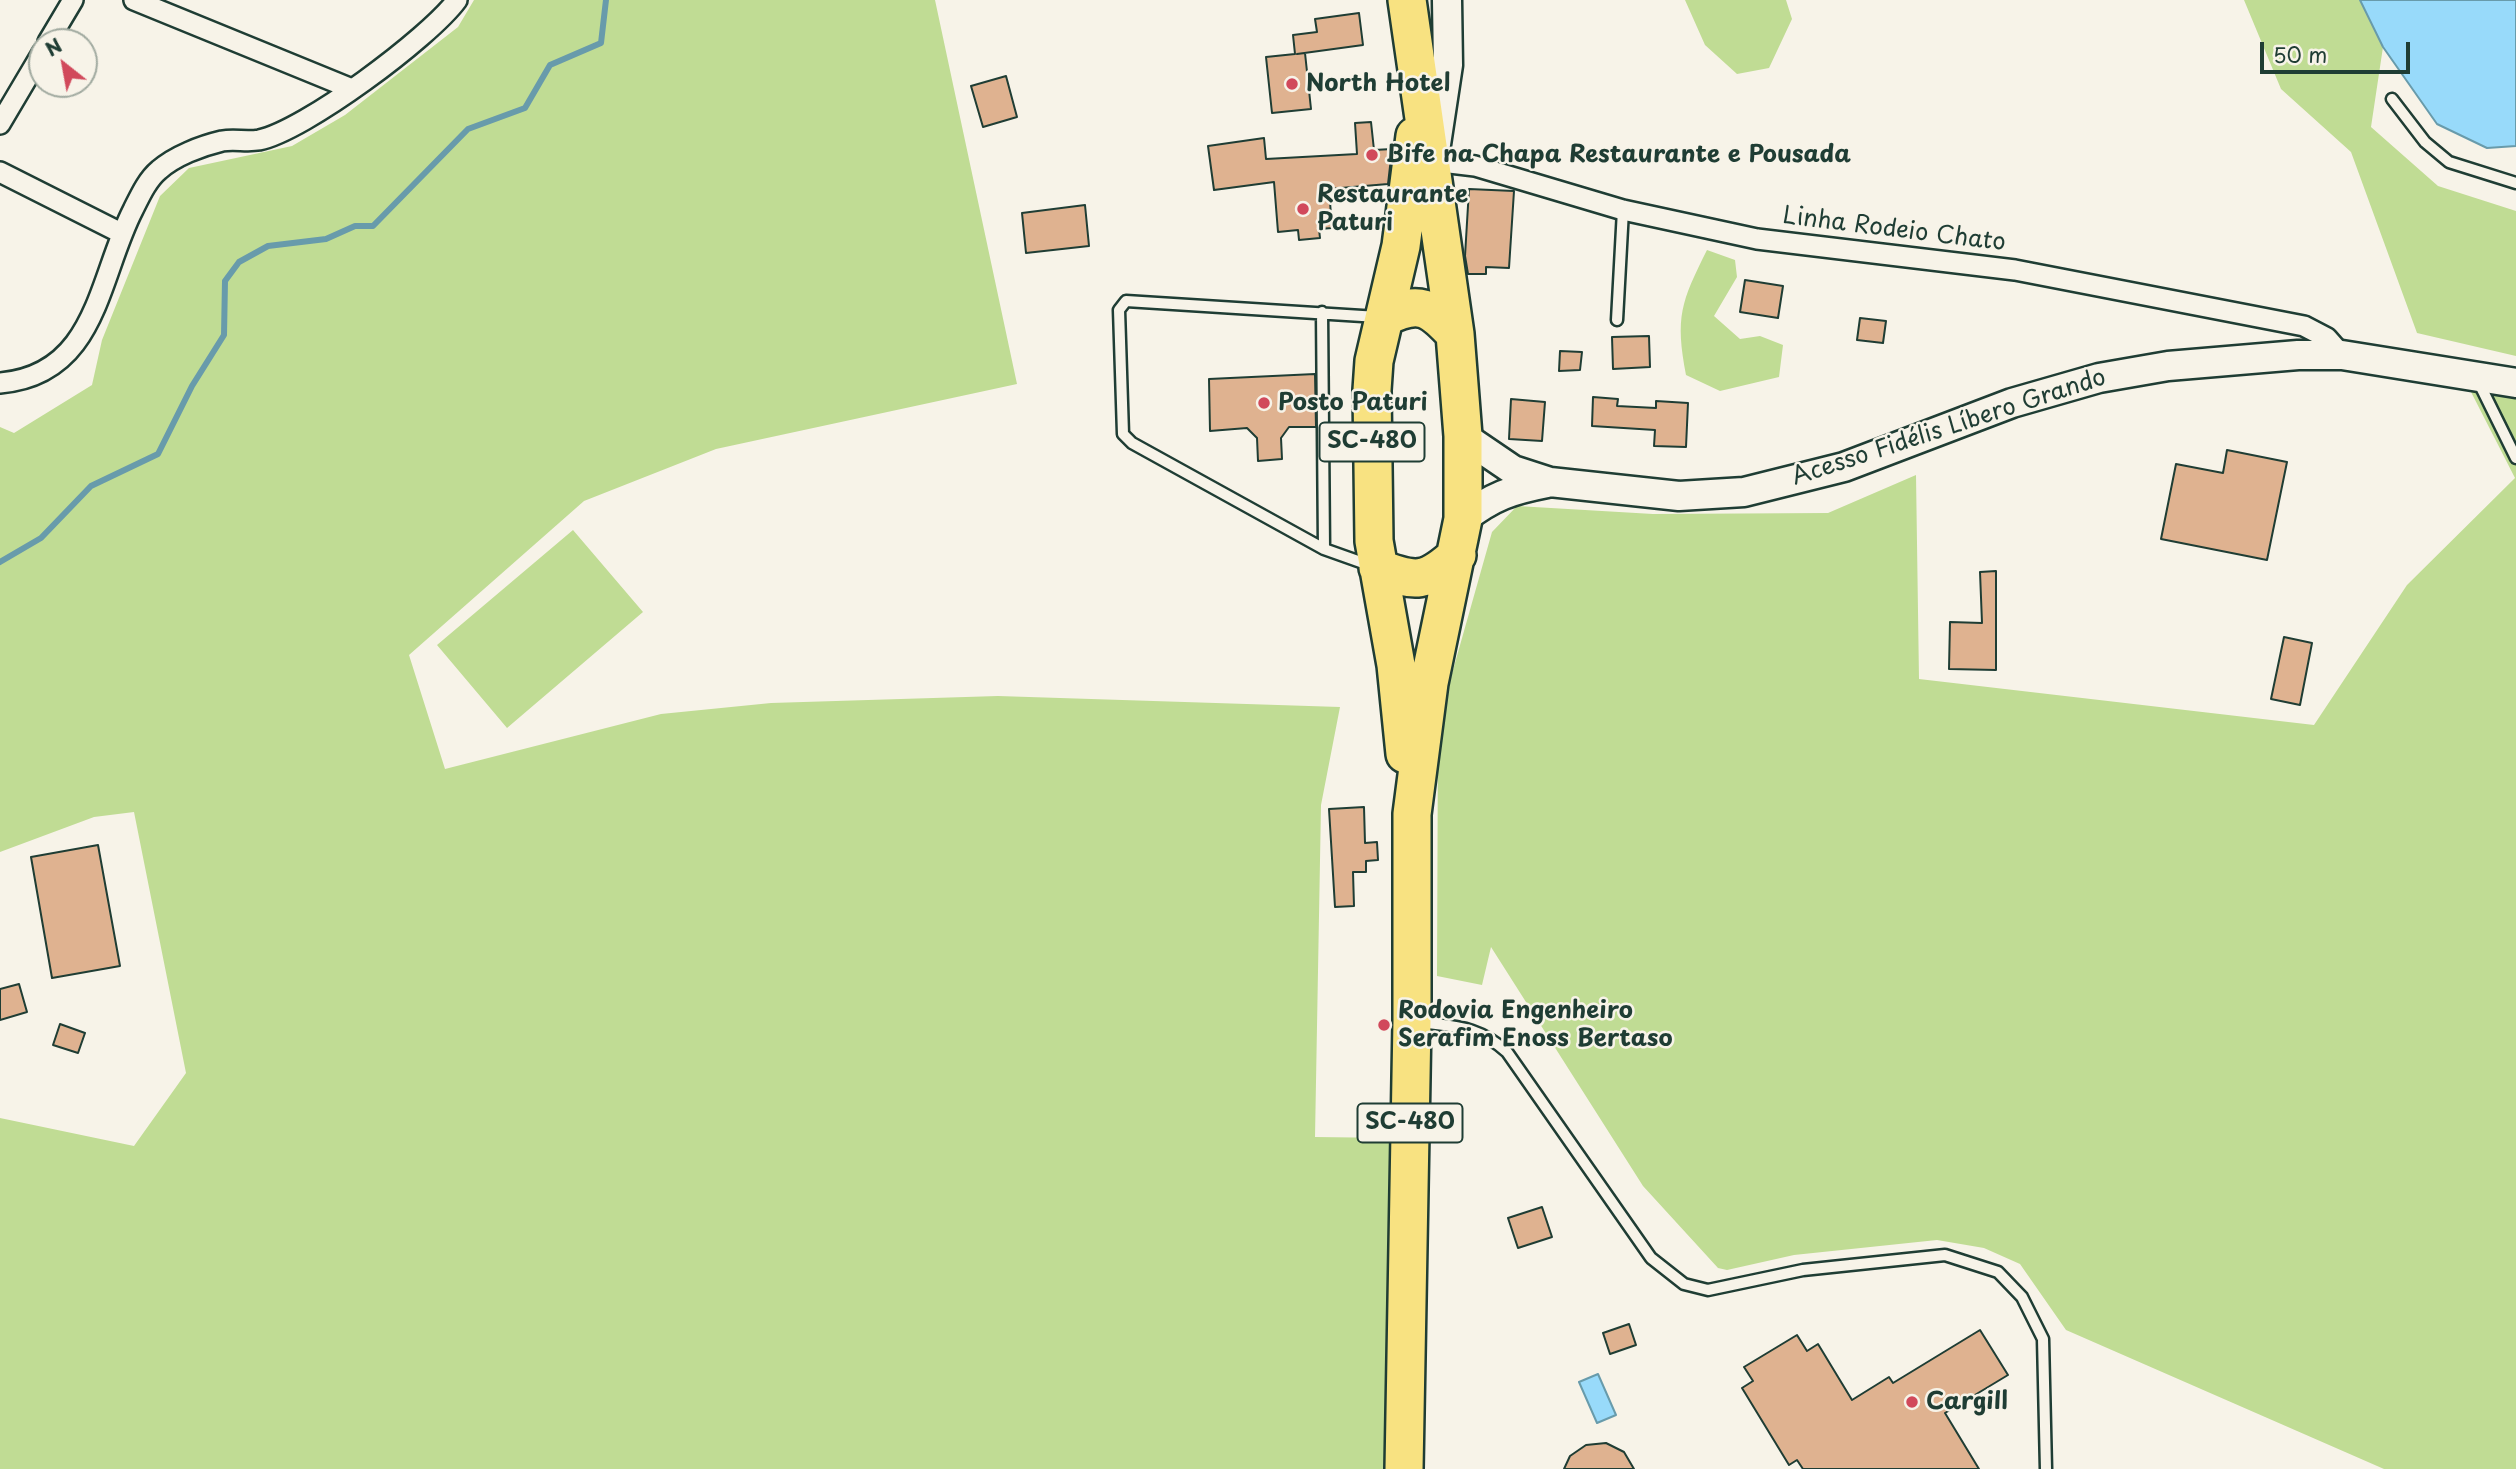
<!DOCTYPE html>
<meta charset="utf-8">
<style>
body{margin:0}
#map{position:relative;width:2516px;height:1469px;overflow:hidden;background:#f7f3e8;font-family:"Playpen Sans",sans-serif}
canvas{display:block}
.north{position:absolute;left:28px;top:28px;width:70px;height:70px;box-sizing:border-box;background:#f7f3e8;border:2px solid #a1aaa0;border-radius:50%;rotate:329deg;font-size:19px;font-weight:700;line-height:28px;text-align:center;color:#1f3d34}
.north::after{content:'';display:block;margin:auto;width:24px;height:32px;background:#d1495b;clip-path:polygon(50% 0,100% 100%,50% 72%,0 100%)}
.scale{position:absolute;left:2260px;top:42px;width:150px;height:32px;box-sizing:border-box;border:4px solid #1f3d34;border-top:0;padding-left:9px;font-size:21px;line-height:24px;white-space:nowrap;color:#1f3d34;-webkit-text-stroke:5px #f7f3e8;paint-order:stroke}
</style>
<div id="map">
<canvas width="2516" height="1469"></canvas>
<div class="north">N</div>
<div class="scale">50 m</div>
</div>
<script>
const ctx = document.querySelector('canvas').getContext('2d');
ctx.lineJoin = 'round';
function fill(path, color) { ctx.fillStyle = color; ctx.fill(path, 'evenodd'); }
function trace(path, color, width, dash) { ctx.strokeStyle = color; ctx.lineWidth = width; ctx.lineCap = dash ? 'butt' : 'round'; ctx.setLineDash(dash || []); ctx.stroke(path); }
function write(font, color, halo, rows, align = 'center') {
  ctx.font = font + ' "Playpen Sans",sans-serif'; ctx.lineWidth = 5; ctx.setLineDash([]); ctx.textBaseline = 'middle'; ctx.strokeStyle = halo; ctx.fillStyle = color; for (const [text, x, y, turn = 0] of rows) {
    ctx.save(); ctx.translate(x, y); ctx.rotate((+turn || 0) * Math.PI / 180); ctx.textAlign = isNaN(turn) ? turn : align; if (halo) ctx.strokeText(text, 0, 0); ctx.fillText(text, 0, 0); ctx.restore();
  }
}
const green = new Path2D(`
 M474,0H935L1017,384L716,449L584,501L409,655L445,769L661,714L771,703L998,696L1340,707L1321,805L1315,1137L1395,1138L1386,1469H0V1118L134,1146L186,1073L134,812L94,817L0,852V427L14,433L92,385L102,340L160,196L189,168L292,146L345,115L458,27Z
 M1685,0H1786L1792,19L1769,68L1737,74L1705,45Z
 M2244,0H2360L2383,47L2371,127L2438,186L2516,211V356L2417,333L2351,152L2281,89Z
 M1707,250L1735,260L1737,277L1714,316L1740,339L1760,336L1783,345L1779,377L1720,391L1686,375C1675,317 1681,302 1707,250Z
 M2470,390L2516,399V1469H2384L2066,1330L2020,1264L1984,1248L1937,1240L1794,1255L1727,1270L1718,1268L1643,1186L1491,947L1482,985L1437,976L1438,723L1492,532L1517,506L1653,514L1828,513L1916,475L1919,679L2314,725L2407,585L2515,478Z
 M573,530L643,612L507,728L437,645Z`);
const water = new Path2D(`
 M2360,0H2516V146L2487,148L2437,124L2383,47Z
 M1598,1374L1616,1415L1597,1423L1579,1382Z`);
const stream = new Path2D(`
 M0,562L41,538L91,486L158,454L192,386L224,335L225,281L239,262L268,246L326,239L355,226H373L468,129L525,108L550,65L601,43L606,0`);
const building = new Path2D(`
 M1359,13L1363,45L1297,54L1305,53L1311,109L1272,113L1266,57L1295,54L1293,35L1317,32L1315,19Z
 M1006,76L1017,117L983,127L971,86Z
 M1371,122L1374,150L1392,149L1388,184L1329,189L1332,228L1319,229L1320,238L1299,240L1298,230L1278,232L1274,182L1214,190L1208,146L1264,138L1266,159L1357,154L1355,123Z
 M1469,189L1514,191L1509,268L1486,267V274H1468L1465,256Z
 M1085,205L1089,246L1026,253L1022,213Z
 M1745,280L1783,286L1778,318L1740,312Z
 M1860,318L1886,321L1883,343L1857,340Z
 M1649,336L1650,367L1613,369L1612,337Z
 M1560,351L1582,352L1580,370L1559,371Z
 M1315,374L1316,427H1289L1281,438L1282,459L1258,461L1257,438L1247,428L1210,431L1209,379Z
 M1593,397L1618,399L1617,406L1656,408V401L1688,403L1686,447L1654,446L1655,430L1592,426Z
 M1511,399L1545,402L1542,441L1509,439Z
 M2227,450L2287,462L2267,560L2161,539L2176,464L2223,473Z
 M1996,571V670L1949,669L1950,622L1982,623L1980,572Z
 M2284,637L2312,643L2300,705L2271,699Z
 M1364,807L1365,843L1377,842L1378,860L1366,861V872H1353L1354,906L1335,907L1329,809Z
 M98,845L120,966L52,978L31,857Z
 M19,984L27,1012L0,1020V989Z
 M60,1024L85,1033L78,1053L53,1045Z
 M1542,1207L1552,1237L1518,1248L1508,1218Z
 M1629,1324L1636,1345L1610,1354L1603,1333Z
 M1980,1330L2008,1375L1945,1413L1979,1469H1803L1797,1460L1789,1465L1742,1388L1753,1381L1744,1367L1797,1335L1807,1351L1818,1344L1852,1400L1889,1377L1893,1383Z
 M1606,1443L1624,1452L1634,1469H1564L1570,1456L1586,1445Z`);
const lane = new Path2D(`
 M2392,99L2425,142L2449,162L2516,183
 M1322,312L1324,549
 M1617,320L1623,210
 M2478,381L2516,458
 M1369,565L1324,549L1132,443L1123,434L1119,310L1126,301L1378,317
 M1420,1022C1457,1027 1478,1026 1507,1052L1651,1258L1684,1284L1708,1290L1803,1270L1945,1255L1998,1272L2022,1297L2043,1339L2046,1469`);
const street = new Path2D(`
 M134,0L352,89
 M48,42L73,0
 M0,124L42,53
 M1433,161L1475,166L1623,210L1757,239L2015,270L2304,326L2327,338L2342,355
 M0,172L121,233
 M0,383C97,375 98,278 133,210C140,196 147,180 159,170C175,156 201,146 222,141C234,139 247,142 259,140C304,131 429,38 457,0`);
const secondary = new Path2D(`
 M1435,151L1448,65L1447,0
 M1463,436L1513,470L1550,482L1679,496L1744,492L1844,467L2012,403L2099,378L2168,366L2298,355H2342L2516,383
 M1463,519C1493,496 1511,490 1547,483`);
const highway = new Path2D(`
 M1385,317C1420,300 1430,307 1455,334
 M1378,568C1416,583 1426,583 1457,555
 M1405,754L1396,665L1374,541L1372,390L1374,361L1401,246L1415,136
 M1404,1469L1412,1021V814L1429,683L1463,519V436L1455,334L1407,0`);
const markers = [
 [1292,84,7,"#d1495b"],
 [1372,155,7,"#d1495b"],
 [1303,209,7,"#d1495b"],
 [1264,403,7,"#d1495b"],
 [1384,1025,7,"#d1495b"],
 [1912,1402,7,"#d1495b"]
];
const shields = [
 [1372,442,105],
 [1410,1123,105]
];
const shieldNames = [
 ["SC-480",1372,442],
 ["SC-480",1410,1123]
];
const poiNames = [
 ["North Hotel",1306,84],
 ["Bife na Chapa Restaurante e Pousada",1386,155],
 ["Restaurante",1317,195],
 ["Paturi",1317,223],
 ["Posto Paturi",1278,403],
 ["Rodovia Engenheiro",1398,1011],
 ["Serafim Enoss Bertaso",1398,1039],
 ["Cargill",1926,1402]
];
const streetNames = [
 ["Linha Rodeio Chato",1894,230,7],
 ["Acesso Fidélis Líbero Grando",1949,428,-18]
];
fill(green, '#c0dc94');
fill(water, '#98dafa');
trace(water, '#689bab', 2);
trace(stream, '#689bab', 6);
fill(building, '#dfb290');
trace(building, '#1f3d34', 2);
trace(lane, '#1f3d34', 15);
trace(street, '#1f3d34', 24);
trace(secondary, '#1f3d34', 33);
trace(highway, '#1f3d34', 42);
trace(lane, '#f7f3e8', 10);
trace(street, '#f7f3e8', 19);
trace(secondary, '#f7f3e8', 28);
trace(highway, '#f8e281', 37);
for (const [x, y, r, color] of markers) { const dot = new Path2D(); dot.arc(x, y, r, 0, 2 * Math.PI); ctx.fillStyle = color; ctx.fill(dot); trace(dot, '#f7f3e8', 2.5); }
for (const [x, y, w] of shields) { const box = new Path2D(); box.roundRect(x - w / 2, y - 19.5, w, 39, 5); ctx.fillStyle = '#f7f3e8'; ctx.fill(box); trace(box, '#1f3d34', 2); }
write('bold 23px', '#1f3d34', null, shieldNames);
write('bold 24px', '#1f3d34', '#f7f3e8', poiNames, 'left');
write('24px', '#1f3d34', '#f7f3e8', streetNames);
</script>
